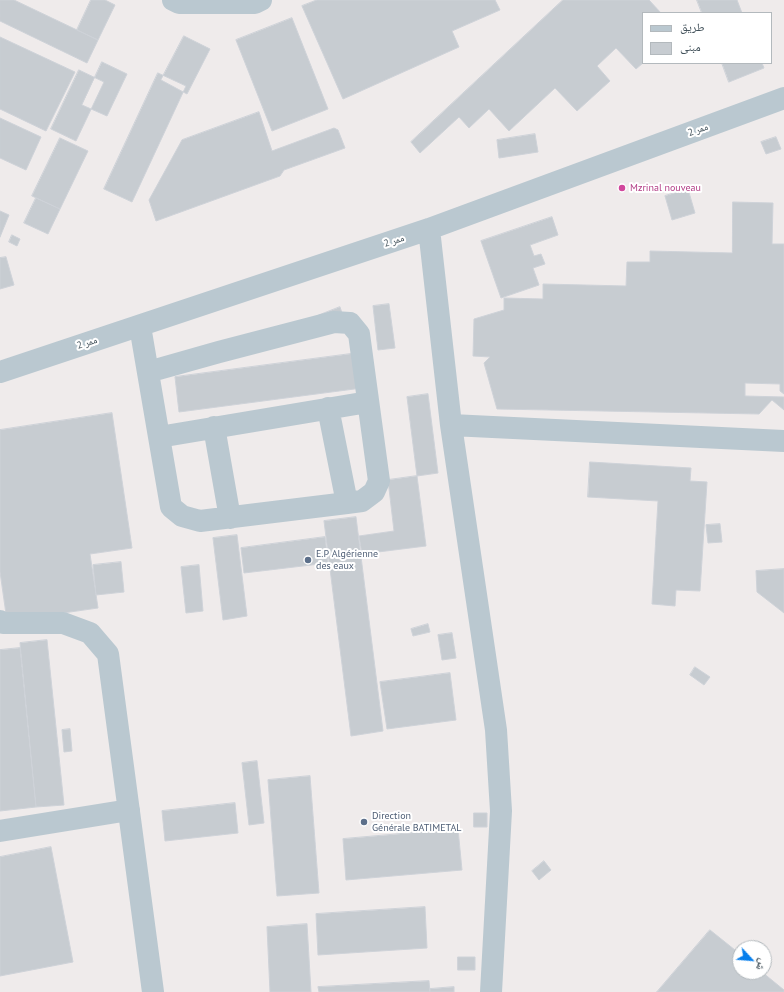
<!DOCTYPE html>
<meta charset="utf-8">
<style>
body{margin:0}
#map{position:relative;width:784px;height:992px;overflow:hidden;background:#efebeb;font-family:"PT Sans","Noto Naskh Arabic",sans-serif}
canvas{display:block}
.legend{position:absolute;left:642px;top:12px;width:130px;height:52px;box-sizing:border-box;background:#fff;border:1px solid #b3b9bd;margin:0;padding:5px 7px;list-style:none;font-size:12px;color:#42515a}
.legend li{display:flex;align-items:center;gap:8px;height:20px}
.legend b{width:20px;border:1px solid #b3b9bd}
.north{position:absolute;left:732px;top:940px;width:40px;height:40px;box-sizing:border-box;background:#fff;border:1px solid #b3b9bd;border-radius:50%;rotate:116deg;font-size:11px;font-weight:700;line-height:16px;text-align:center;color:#42515a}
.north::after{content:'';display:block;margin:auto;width:14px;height:18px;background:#077fec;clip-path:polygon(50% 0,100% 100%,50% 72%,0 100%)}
</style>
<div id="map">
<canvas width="784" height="992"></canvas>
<ul class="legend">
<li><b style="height:5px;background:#bac8d0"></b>طريق</li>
<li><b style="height:11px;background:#c7ccd1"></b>مبنى</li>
</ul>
<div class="north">ش</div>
</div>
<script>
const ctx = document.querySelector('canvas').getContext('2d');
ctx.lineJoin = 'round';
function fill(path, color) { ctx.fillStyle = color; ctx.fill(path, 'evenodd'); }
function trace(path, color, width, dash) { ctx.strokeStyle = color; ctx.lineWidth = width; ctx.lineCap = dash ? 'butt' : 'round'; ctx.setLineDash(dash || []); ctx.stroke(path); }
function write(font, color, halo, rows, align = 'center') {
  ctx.font = font + ' "PT Sans","Noto Naskh Arabic",sans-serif'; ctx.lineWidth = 4; ctx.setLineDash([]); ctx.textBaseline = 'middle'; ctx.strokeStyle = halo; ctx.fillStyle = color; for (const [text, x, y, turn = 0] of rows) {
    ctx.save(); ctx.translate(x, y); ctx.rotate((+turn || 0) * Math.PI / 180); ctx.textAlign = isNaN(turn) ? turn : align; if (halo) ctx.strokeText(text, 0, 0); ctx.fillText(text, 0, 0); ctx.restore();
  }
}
const building = new Path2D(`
 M0,0H14L98,40L87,63L0,21Z
 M91,0H105L115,5L98,40L77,30Z
 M317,0H495L500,10L452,31L459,47L343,99L302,6Z
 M563,0H649L661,13H643V63L636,69L616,48L597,66L610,81L577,111L555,88L509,131L489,109L469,128L459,117L420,153L411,142Z
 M697,0H737L742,13H702Z
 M292,18L328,109L272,131L236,40Z
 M184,36L210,49L187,94L161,80Z
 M0,37L75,72L46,131L0,109Z
 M102,62L127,74L107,116L82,105Z
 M722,63H762L764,68L729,82Z
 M79,70L104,82L76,141L51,129Z
 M158,73L186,86L132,202L104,189Z
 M259,112L272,151L334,128L338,130L345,148L284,170L280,176L156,221L149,200L182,140Z
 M0,118L41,137L26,170L0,158Z
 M535,134L538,152L499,158L497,140Z
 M776,137L781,149L766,154L761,142Z
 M60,138L88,151L60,209L32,196Z
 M688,189L695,213L672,220L665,196Z
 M36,198L60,209L48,234L24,223Z
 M733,202L773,203L772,244H784V394L780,391V384L745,383V396L784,397V410L772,400L759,414L497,409L484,363L490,357L473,356L474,319L504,310V298L543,299V284L626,286L627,262H650V251L732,253Z
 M0,211L9,215L0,237Z
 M552,217L558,235L530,245L534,256L541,254L545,264L533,268L539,285L501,298L481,241Z
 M12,235L20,239L17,246L9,242Z
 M6,257L14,285L0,289V258Z
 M389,304L395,348L378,350L373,306Z
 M340,307L342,313L319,315Z
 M358,353L362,388L179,412L175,377Z
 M428,394L438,473L417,476L407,397Z
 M112,413L132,548L90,554L98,608L7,621L0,572V430Z
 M590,462L691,468L690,481L707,482L700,591L676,590L675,606L652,604L658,501L588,497Z
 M417,476L426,546L362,554L359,536L394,531L388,480Z
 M356,517L383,731L351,736L324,521Z
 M720,524L722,542L708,543L706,525Z
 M237,535L247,616L223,620L213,538Z
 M325,537L328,563L244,573L241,548Z
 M121,562L124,592L96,595L93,565Z
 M199,565L203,611L186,613L181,567Z
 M784,569V613L757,592L756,571Z
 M428,624L430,632L413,636L411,629Z
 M452,633L456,658L442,660L438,635Z
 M47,640L64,805L36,807L20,643Z
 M20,648L36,807L0,811V650Z
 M695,667L710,677L704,685L690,675Z
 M450,673L456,720L387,729L380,682Z
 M70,729L72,751L64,752L62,730Z
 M257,761L264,823L249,825L242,763Z
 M310,776L319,893L277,896L268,780Z
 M235,803L238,833L165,841L162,811Z
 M474,813H487V827H474Z
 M458,829L462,870L346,880L343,839Z
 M51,847L73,962L0,976V857Z
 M544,861L551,870L539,880L532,871Z
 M425,907L427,948L318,955L316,914Z
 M307,924L311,992H270L267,927Z
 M710,930L740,954V972H762L784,990V992H657Z
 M458,957H475V970H458Z
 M429,981L430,992H319L318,987Z
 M454,987V992H430V989Z`);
const minor = new Path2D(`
 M173,0L179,3H255L261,0
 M429,229L451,425L496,730L501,811L491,992
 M140,326L171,507L182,516L200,521L347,503L362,501L374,492L379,481L359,334L350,323L334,322L219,352L148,372
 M0,372L429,229L784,98
 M328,408L347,503
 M451,425L784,441
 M214,427L230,518
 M159,437L368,402
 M0,621L3,623H63L90,633L108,654L153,992
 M0,831L129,810`);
const markers = [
 [622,188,4,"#d1479c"],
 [308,560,4,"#5c6f8a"],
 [364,822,4,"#5c6f8a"]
];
const streetNames = [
 ["ممر 2",698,130,-20],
 ["ممر 2",394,241,-18],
 ["ممر 2",87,343,-18]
];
const hotelNames = [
 ["Mzrinal nouveau",630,188]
];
const serviceNames = [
 ["E.P Algérienne",316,554],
 ["des eaux",316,566],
 ["Direction",372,816],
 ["Générale BATIMETAL",372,828]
];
fill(building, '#c7ccd1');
trace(building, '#ced2d8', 1);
trace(minor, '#bac8d0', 22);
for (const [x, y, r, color] of markers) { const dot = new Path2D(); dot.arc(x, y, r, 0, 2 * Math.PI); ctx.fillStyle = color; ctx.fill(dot); trace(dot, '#fff', 1.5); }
write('10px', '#42515a', '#fff', streetNames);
write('10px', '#b23c85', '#fff', hotelNames, 'left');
write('10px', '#4e5e75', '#fff', serviceNames, 'left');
</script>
